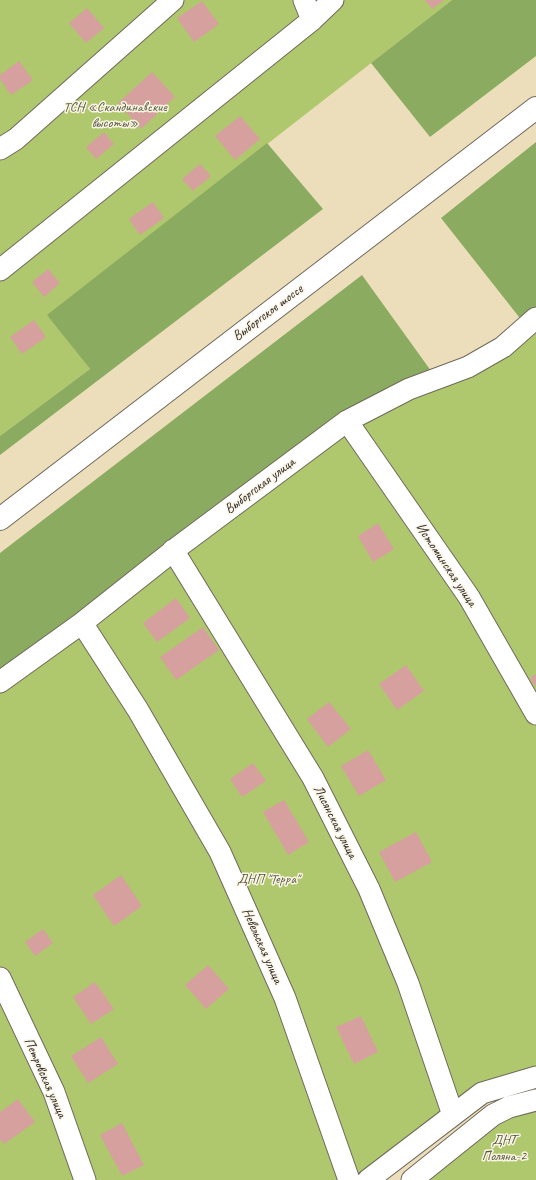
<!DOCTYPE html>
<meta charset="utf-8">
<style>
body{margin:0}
canvas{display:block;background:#ecdebb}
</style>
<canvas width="536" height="1180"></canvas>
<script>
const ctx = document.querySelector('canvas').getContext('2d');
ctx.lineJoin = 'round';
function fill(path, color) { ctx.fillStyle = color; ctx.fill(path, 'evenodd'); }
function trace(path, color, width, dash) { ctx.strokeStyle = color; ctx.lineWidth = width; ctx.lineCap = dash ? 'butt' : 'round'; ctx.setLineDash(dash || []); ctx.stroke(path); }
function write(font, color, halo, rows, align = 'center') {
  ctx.font = font + ' Caveat,sans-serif'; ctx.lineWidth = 3; ctx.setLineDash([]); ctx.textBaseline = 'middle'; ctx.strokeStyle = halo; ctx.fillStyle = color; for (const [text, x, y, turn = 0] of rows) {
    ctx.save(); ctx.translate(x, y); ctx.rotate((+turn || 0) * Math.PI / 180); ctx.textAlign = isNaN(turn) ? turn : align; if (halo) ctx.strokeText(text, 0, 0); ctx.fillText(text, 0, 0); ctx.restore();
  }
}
const green = new Path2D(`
 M0,0H452L48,315L90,369L0,436Z
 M536,318V1077L482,1093L368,1180H0V682L335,429Z
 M536,1100V1180H412L493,1115Z`);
const forest = new Path2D(`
 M452,0H536V56L430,137L371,63Z
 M536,142V318L523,322L441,218Z
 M267,143L323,209L0,455V436L90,369L47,315Z
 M362,275L434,375L355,417L0,682V553Z`);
const building = new Path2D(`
 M425,0H444L432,9Z
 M202,1L219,24L194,42L177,18Z
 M87,8L104,28L86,43L69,23Z
 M19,61L33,80L11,95L0,79V75Z
 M152,72L175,97L141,129L118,103Z
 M240,116L260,139L235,160L215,136Z
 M104,132L114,144L96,159L86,147Z
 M200,164L211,176L193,191L182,179Z
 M153,202L164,218L140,235L129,219Z
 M48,269L60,283L44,297L32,282Z
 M34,320L46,337L22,354L10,337Z
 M378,523L394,549L373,562L358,536Z
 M176,598L190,618L157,642L143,623Z
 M203,627L219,650L176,680L160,657Z
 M406,665L424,691L397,710L379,684Z
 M536,674V687L530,678Z
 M329,702L351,729L328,747L307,719Z
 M368,750L386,780L359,796L341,766Z
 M253,763L266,781L242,797L230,779Z
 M284,800L309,842L288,855L263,812Z
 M416,832L432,862L395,882L379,852Z
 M121,875L142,906L114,926L93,895Z
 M43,929L53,943L35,956L25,942Z
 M208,965L229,989L206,1009L185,985Z
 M95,982L114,1009L91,1024L73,997Z
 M361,1016L378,1052L354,1064L336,1027Z
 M101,1037L118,1064L88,1083L71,1056Z
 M18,1099L35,1122L4,1144L0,1139V1112Z
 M122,1123L144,1165L122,1176L100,1135Z`);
const minor = new Path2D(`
 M304,0L312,20
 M0,149L16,139L173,0
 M0,270L312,20L333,0
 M347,421L469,597L536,714
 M173,550L313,778L369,889L408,983L453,1115
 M82,623L138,710L220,852L285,998L349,1180
 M0,682L82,623L178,547L347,421L409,389L468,367L503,347L536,318
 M0,978L54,1092L85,1180
 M368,1180L482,1093L536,1077
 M412,1180L493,1115L509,1107L536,1100`);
const primary = new Path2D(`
 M0,519L536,108`);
const parkNames = [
 ["ТСН «Скандинавские",115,107],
 ["высоты»",115,123],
 ["ДНП \"Терра\"",268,879],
 ["ДНТ",504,1140],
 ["Поляна-2",504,1156]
];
const streetNames = [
 ["Выборгское шоссе",268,313,-37],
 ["Выборгская улица",260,486,-37],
 ["Истоминская улица",446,565,56],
 ["Лисянская улица",335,822,63],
 ["Невельская улица",262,946,66],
 ["Петровская улица",45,1078,66]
];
fill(green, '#afc86d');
fill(forest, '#8bac60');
fill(building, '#d6a09e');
trace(minor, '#6f6a5d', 23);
trace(primary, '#6f6a5d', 24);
trace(minor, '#fff', 21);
trace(primary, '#fff', 22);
write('14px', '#535a3f', '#fcf5e5', parkNames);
write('14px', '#2b2b2b', '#fcf5e5', streetNames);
</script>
